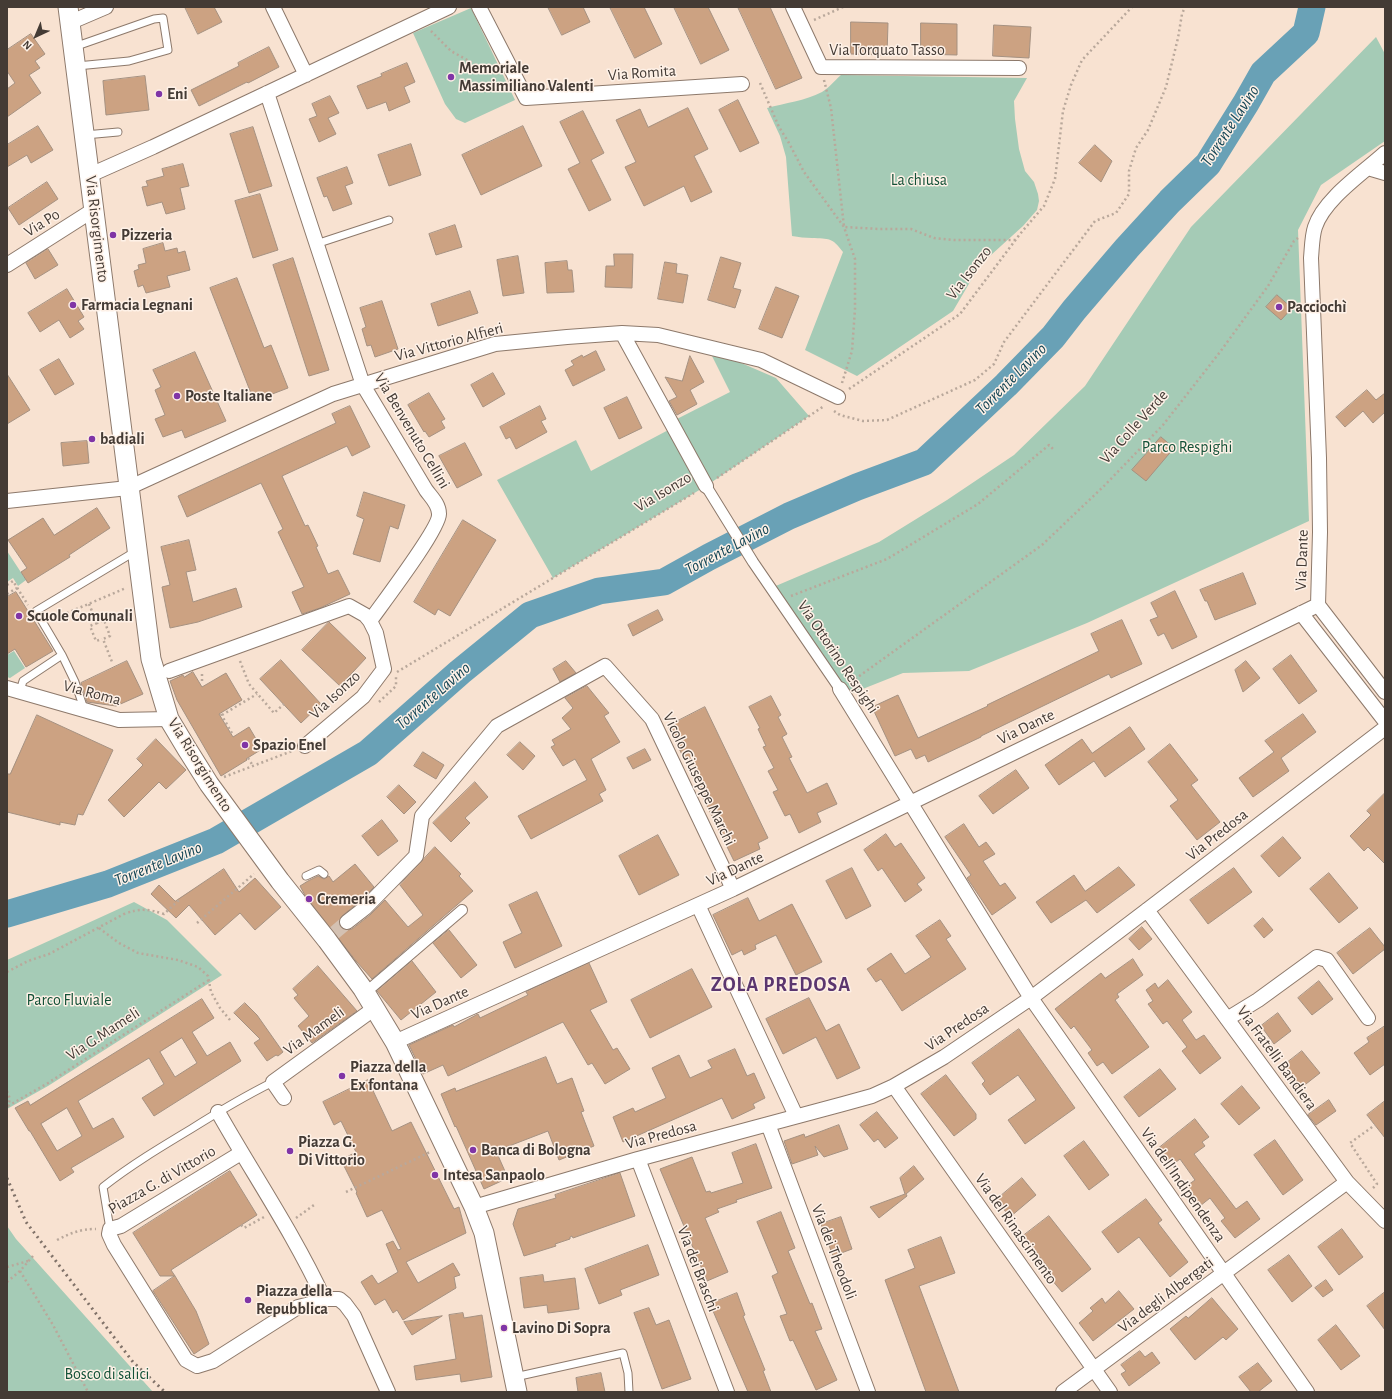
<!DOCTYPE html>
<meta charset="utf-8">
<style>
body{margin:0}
#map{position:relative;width:1392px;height:1399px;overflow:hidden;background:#f8e2d1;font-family:"Alegreya Sans",sans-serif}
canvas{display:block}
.frame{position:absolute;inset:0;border:8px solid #443b35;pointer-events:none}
.north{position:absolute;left:16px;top:16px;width:40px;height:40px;-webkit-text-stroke:3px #fef1e7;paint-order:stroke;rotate:224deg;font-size:11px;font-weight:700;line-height:16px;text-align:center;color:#443b35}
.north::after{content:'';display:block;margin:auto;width:14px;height:18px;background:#443b35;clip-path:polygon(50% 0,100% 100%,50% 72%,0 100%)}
</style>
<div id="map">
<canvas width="1392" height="1399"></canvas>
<div class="frame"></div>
<div class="north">N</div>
</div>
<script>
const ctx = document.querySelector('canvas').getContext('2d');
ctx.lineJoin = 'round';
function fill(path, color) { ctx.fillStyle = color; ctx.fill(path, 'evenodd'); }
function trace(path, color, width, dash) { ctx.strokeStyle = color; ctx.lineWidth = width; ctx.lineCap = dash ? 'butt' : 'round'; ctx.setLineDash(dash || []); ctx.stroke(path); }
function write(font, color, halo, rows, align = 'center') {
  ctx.font = font + ' "Alegreya Sans",sans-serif'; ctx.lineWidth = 3; ctx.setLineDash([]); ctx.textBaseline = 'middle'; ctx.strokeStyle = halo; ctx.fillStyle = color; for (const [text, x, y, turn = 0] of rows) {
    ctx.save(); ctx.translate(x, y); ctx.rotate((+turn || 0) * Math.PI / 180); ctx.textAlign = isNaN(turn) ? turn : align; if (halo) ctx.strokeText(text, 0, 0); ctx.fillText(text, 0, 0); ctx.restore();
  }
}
const green = new Path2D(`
 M471,8L515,100L465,123L456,119L445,104L413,33Z
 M1376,37L1385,54V141L1321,185L1298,230L1309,521L1087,623L969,671L903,673L845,696L771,588L879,542L947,500L1014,455L1085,386L1191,227Z
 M841,75L1027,78L1014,101L1015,119L1019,149L1025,171L1034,182L1038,194L1039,201L1037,210L1023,226L980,265L953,311L857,376L805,350L843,252C832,237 829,239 812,238C805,238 799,237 792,236L786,157L780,136L767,108C785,103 805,101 822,92C829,88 834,81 841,75Z
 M711,354L732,359L776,378L809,416L706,486L553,578L497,480L576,440L591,471L674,427L671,422L730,392Z
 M7,551L26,580L18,586L13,578L7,582Z
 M14,651L25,668L10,678L7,677V655Z
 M134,902L167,920L222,975L48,1086L7,1109V960Z
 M7,1226L16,1239L153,1392H7Z`);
const river = new Path2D(`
 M7,914L108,884L216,841L368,753L460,672L530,615L599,591L664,582L709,557L789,516L857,487L924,462L1006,385L1053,337L1074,310L1127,248L1170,201L1208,164L1246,103L1263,73L1306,33L1312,7`);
const building = new Path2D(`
 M185,7H214L222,22L198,34Z
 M548,7H583L590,22L562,35Z
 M610,7H644L662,44L635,58Z
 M674,7H708L729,50L701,64Z
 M738,7H770L802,78L776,89Z
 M851,22L888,23L887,55L851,54Z
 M921,23L957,24V55L921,54Z
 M994,25L1031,27L1029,58L993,56Z
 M31,34L45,54L35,61L40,68L29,75L41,93L7,117V89L15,83L7,71V50Z
 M269,47L279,67L248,83L247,82L199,106L191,90L239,66L238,63Z
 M407,63L415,82L404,87L410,102L389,111L386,102L367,109L357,86L382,76L381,74Z
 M145,76L149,110L106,115L103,81Z
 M330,96L339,113L328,118L336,134L319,142L309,119L317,116L312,104Z
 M738,100L759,143L740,152L719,110Z
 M688,108L708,149L694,156L712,192L691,202L684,186L644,206L625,167L636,162L616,120L640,109L648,127Z
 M583,111L604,153L591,160L611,200L589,211L568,169L580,163L560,122Z
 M38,126L53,150L31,163L27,155L7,167V145Z
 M523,126L542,166L481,195L462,155Z
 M253,127L272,186L249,193L230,134Z
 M411,144L421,175L389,186L378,155Z
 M1095,145L1112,161L1101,182L1079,163Z
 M183,164L189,186L180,188L185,209L166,214L162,202L147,206L142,187L148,186L146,181L164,176L162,169Z
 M347,167L353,183L345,186L352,204L333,211L327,196L324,197L317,178Z
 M47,182L58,199L19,225L8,208Z
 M260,194L278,250L253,258L235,201Z
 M455,225L462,247L436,255L429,234Z
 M163,243L165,251L177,248L178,253L185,251L190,270L167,276L170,287L146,293L143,285L138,287L134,271L139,269L138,265L146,263L143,249Z
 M48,249L58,265L35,279L26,263Z
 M614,254H633L632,288L605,287L606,266H614Z
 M518,256L524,293L503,296L497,260Z
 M721,257L741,263L733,288L741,290L735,308L708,300Z
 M293,258L329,370L309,376L273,265Z
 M567,261L568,270H572L574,292L547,293L545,263Z
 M665,262L677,264L676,273L688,275L683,303L658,299Z
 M237,278L264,348L271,345L288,388L254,401L210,288Z
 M776,287L799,296L782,338L759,329Z
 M67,289L84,317L78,321L84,329L70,338L59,320L40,332L28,313Z
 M470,291L478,313L438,326L431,304Z
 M1277,295L1292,308L1281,320L1266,307Z
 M382,301L398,349L375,357L371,345L367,346L362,329L366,327L360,308Z
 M596,351L605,370L573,386L565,370L574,365L571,361L582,355L583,357Z
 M195,352L226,421L185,438L182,430L163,437L155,419L165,415L155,390L161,387L153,370Z
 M690,356L704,382L690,390L697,404L677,415L669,401L677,397L665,377L682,381Z
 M59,359L74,384L55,395L40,370Z
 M493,373L505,394L483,407L471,385Z
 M7,374L30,410L7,424Z
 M1367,390L1376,400L1385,393V412L1373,423L1363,411L1345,427L1336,417Z
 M429,393L445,419L441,421L445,428L429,437L425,431L424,432L408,405Z
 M627,397L642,428L619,439L604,408Z
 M350,406L370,447L352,456L347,446L282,476L305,526L308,525L318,546L316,547L328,574L338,570L350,594L320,608L302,614L292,592L304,587L278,532L283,529L261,483L187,517L178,496L336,423L332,414Z
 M540,406L546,419L541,421L547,432L516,449L510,437L506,439L500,427Z
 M1161,437L1174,448L1146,481L1132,470Z
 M87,441L89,463L63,466L61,443Z
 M465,443L482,475L457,488L439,456Z
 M364,492L405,505L398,529L390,526L380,562L353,554L364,519L357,516Z
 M97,508L110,528L69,555L70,557L28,583L21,572L27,568L8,540L43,518L54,535Z
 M463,520L496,540L450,616L438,609L435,615L414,602Z
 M189,540L196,570L186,572L193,602L236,588L242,607L198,622L170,628L162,587L170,585L161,547Z
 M1243,573L1256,604L1215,620L1207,601H1205L1200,590Z
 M1175,591L1197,637L1172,649L1164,633L1158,636L1150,620L1158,617L1151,603Z
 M16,592L53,651L26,667L15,649L7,654V597Z
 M658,610L663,620L633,636L628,625Z
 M1122,620L1142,664L1111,678L1109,674L981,736V737L928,762L925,755L916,759L911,749L895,756L872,707L898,695L918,738L988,706L987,705L1099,651L1091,634Z
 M329,622L366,658L340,686L302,650Z
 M1291,655L1317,691L1299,704L1273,669Z
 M281,660L321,704L301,723L260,679Z
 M127,661L143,694L116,706L87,702L81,683Z
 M566,661L576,673L560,682L553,669Z
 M1246,661L1260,678L1243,692L1235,670Z
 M193,672L202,687L226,673L242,700L219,714L233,737L249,727L262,749L246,759L247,760L221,776L177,700L170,681L183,675L184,677Z
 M587,686L609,713L604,716L620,742L591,759L606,790L599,794L603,801L531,839L518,816L587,780L575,759L563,766L551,747L555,745L552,740L571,729L562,718L573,708L565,698Z
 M771,696L781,715L778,717L787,734L782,737L792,757L789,758L807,793L827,783L837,804L817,813L821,822L799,833L790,814L785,816L773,792L778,790L768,771L774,768L763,747L766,746L758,729L760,728L749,707Z
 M705,707L768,838L758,843L760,849L734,861L668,726Z
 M1303,714L1316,732L1281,758L1289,771L1253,797L1239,778L1274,752L1265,741Z
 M37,715L113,750L83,815L78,814L75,825L60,822V825L7,812V774H10Z
 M1130,727L1145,749L1105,777L1094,761L1059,785L1045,765L1082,739L1092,753Z
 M156,739L186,770L166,789L159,782L124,817L108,800L143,765L137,759Z
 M520,742L535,756L523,770L507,755Z
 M1170,744L1198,780L1191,785L1220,822L1197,840L1170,806L1178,800L1148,762Z
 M645,749L651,760L633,769L627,758Z
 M423,752L444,765L436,779L414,766Z
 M1016,770L1029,788L993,814L979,796Z
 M475,782L488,797L465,818L470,823L451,842L433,823Z
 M399,785L416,802L404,814L387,797Z
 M1385,793V864L1368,847L1364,851L1350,836L1371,815L1367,811Z
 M382,820L398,841L378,856L362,836Z
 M964,824L979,847L986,842L995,854L983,861L1000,886L1005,883L1016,898L992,915L967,878L971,875L945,837Z
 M886,834L895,847L901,843L925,878L917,884L922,890L905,902L882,868L878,871L864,850Z
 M658,835L679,875L639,895L619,856Z
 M1283,837L1301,858L1279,877L1261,856Z
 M435,847L461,874L459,876L473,891L372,979L356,961L306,897L300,886L308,881L318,876L324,879L329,876L333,882L355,864L374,887L359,902L342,916L339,923L341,927L348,930L352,929L370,915L385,900L408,927L423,915L400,885Z
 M1119,867L1135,885L1097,913L1086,900L1051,923L1036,902L1074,875L1085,891Z
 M852,868L871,906L846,919L826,881Z
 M1234,868L1252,892L1208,924L1190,900Z
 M224,869L239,892L255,878L281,907L255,930L240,913L215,935L189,905L176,918L151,894L159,885L175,901Z
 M1329,873L1358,908L1339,923L1310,889Z
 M537,892L562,946L515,968L503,942L522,933L509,905Z
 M748,898L759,921L792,904L822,962L796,975L776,935L755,945L756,949L744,955L742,950L732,955L713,915Z
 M1263,918L1273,930L1264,938L1254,926Z
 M940,920L951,936L946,939L966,969L902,1011L881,979L876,982L867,969L891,953L905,974L931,957L916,936Z
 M1142,927L1152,939L1139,950L1129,939Z
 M1370,928L1385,947V949L1353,974L1337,953Z
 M449,930L477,965L461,978L433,943Z
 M1133,959L1143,975L1117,994L1119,997L1115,1000L1149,1047L1112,1074L1103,1062L1097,1066L1088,1053L1092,1050L1074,1026L1071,1029L1055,1009L1101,973L1105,978Z
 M412,961L436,992L401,1020L377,991Z
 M589,963L607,1002L590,1010L613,1050L617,1048L630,1069L605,1084L592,1063L588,1065L563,1022L448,1076L443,1065L423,1074L409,1045L453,1025L454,1027L478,1014L480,1018L528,995L526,992Z
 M318,966L357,1011L312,1043L298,1026L309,1016L294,998L298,995L293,989Z
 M692,969L712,1007L650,1038L631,1000Z
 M1168,980L1192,1012L1182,1020L1196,1040L1204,1035L1221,1058L1200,1074L1182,1051L1187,1047L1167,1021L1163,1024L1148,1004L1153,1001L1146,990L1155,983L1158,988Z
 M1319,981L1333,999L1312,1015L1298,998Z
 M809,998L826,1031L839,1024L860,1068L837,1079L816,1037L783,1054L766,1019Z
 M202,999L214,1018L192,1032L207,1056L230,1042L241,1061L154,1116L142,1098L164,1084L149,1058L78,1101L93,1129L113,1118L124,1137L71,1168L74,1172L60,1181L30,1131H29L15,1108L28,1101L30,1105ZM182,1038L197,1063L175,1077L160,1052ZM67,1108L82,1136L57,1151L41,1124Z
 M245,1003L257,1015L283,1052L278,1056L276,1055L267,1061L254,1043L260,1039L234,1013Z
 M1278,1013L1291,1031L1274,1044L1261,1026Z
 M1385,1026V1064L1370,1075L1354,1053L1369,1042L1367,1038Z
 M1019,1029L1075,1108L1025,1144L1008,1120L1036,1100L1018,1075L990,1095L982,1084L985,1081L972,1063Z
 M735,1049L747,1076L754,1073L765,1098L753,1104L755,1108L732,1119L722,1098L623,1142L613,1117L633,1108L635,1112L666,1098L652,1068L679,1055L690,1078L712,1068L708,1061Z
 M1302,1051L1320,1073L1297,1091L1279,1069Z
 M546,1057L557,1084L572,1078L584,1111L581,1112L594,1146L559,1160L548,1131L496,1151L508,1178L484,1189L456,1126L455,1127L441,1094L455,1088L456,1091Z
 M1160,1069L1176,1089L1139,1117L1124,1097Z
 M946,1075L976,1114V1119L954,1136L921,1094Z
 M368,1080L392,1131L411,1122L454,1209L459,1207L466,1233L406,1262L418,1283L453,1263L460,1275L454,1277L456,1288L403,1320L397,1310L393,1313L385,1299L375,1305L361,1282L372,1275L378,1284L398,1272L386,1244L393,1241L398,1250L401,1249L382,1210L367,1217L356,1193L357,1192L341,1160L356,1152L341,1121L334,1125L323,1102Z
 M1242,1086L1260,1108L1239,1125L1221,1104Z
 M1329,1100L1336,1111L1316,1125L1308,1115Z
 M1385,1101V1138L1367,1115Z
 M877,1112L898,1138L885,1148L878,1139L874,1142L860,1125Z
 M1195,1119L1209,1137L1202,1142L1205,1146L1194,1154L1236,1209L1247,1201L1260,1219L1235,1238L1221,1221L1225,1218L1210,1198L1200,1206L1185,1187L1195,1180L1180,1159L1172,1165L1159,1148Z
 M839,1125L848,1149L824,1157L815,1146L818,1155L792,1164L784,1141L804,1134L805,1137Z
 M1275,1140L1303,1180L1283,1195L1254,1155Z
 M1084,1141L1109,1175L1089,1190L1064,1156Z
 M756,1144L772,1188L736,1200L737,1202L717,1209L719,1212L705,1218L728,1272L707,1281L660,1169L692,1157L706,1192L710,1191L711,1193L743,1183L732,1153Z
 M914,1166L924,1179L906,1194L907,1196L879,1218L870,1207L905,1194L900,1178Z
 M230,1171L257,1215L171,1270L175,1276H160L133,1233Z
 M620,1173L635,1216L573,1238L572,1236L570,1237V1239L555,1244L556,1246L524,1256L513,1224L518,1209L556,1198L555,1195Z
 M1022,1178L1036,1195L1010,1217L996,1200Z
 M1146,1199L1162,1220L1158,1223L1188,1262L1170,1277L1139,1237L1118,1253L1102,1232Z
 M781,1212L795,1248L788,1251L810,1304L812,1303L822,1329L815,1331L837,1380L816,1390L793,1340L790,1341L780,1316L787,1314L772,1276L778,1273L757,1222Z
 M1049,1216L1091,1269L1062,1292L1046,1273L1050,1270L1023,1236Z
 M841,1217L852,1249L833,1256L821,1224Z
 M1342,1229L1363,1257L1339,1275L1318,1247Z
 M941,1237L955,1273L919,1286L959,1392H926L885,1280L915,1268L908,1250Z
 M648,1245L659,1275L620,1290L622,1295L599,1304L585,1269Z
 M1289,1255L1312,1286L1292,1302L1268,1270Z
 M543,1275L544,1282L575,1278L579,1309L548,1313L547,1305L524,1308L520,1278Z
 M175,1276L196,1311L209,1344L194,1354L153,1291Z
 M1326,1280L1333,1290L1323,1297L1315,1288Z
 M1119,1291L1134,1309L1093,1341L1079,1323L1093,1311L1090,1308L1102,1298L1105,1303Z
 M1385,1292V1330L1367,1306Z
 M737,1293L745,1315L743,1316L765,1370L763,1371L771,1392H748L710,1304Z
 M1212,1298L1238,1329L1226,1340L1223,1337L1195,1360L1170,1329L1186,1316L1188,1318Z
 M649,1308L656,1325L669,1320L691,1379L662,1389L634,1313Z
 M463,1313L464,1318L482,1315L492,1377L461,1382L460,1374L416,1380L414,1366L456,1359L449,1315Z
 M442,1316L412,1335L404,1322Z
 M1336,1325L1360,1356L1341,1370L1318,1340Z
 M1140,1351L1145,1357L1152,1352L1160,1363L1129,1386L1121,1374L1126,1371L1121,1365Z
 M1258,1363L1272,1381L1258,1392H1251L1239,1377Z
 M601,1373L605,1392H578L576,1378Z`);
const minorTunnel = new Path2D(`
 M333,934L347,922`);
const path = new Path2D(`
 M814,20L843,7
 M431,31L451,51L485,70L498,74
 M824,80L831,108L844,227L879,229H911L934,238L954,240H1016
 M760,83L779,127L789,143L804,172L844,227L855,259V309L852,351L842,383
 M849,389L960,314L1020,234L1044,206L1055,179L1063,111L1071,85L1082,60L1132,7
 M834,411L840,415L863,421L887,420L975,380L994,364L1004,342L1095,221L1116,213L1129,194V171L1136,148L1148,130L1166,87L1178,38L1182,14L1185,7
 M717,478L824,406
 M7,585L13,581L28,605
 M7,594L17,588
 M791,596L887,559L978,504L1049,445L1053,449
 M89,604L97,623L104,620L110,636L103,639L112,662
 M53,619L126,588
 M97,623L90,626L96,641L102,639
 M240,661L249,684L274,713L284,704
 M397,672L694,493
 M202,674V684
 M851,682L1042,545L1104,486L1163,425L1220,352L1268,286L1294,241L1298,238
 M379,702L396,686V677
 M221,714L233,735
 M222,715L257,694
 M248,758L253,766
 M224,777L292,751
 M197,923L254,874
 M99,928L119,943L138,953L178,960L198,967L208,976L211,992L220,1008L230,1020
 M7,972L28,961L49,954L124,914C140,908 148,909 164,914L179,900
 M7,1091L10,1099L7,1108
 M8,1106L48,1083L209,980
 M1373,1188L1377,1184L1350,1143L1375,1125
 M346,1192L430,1152
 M296,1218L314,1205
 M241,1225L244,1228L264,1217
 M57,1240C71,1233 80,1229 96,1229
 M7,1267L28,1261
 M20,1271L53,1325L88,1392
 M7,1282L20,1271L33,1256`);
const service = new Path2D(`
 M74,47L154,19L163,18L168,50L129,61L77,66
 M85,135L118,132
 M316,244L389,220
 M62,655L75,682L84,709
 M20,691L23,681L62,655L36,611L136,551
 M306,876L319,870L324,874
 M110,1229L103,1187C131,1165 161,1147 191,1129C218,1112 245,1096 273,1082
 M515,1377L623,1353L628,1373L629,1392`);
const pedestrian = new Path2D(`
 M706,486L753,562L840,689
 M365,993L462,910`);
const minor = new Path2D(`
 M273,7L306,75
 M479,7L526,98L742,84
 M793,7L821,67L1019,68
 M71,22L106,7
 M267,93L363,385L426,490C431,497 439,504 439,514C440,528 382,604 370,621
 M1368,168L1385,173
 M90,175L153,147L449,7
 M7,265L95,209
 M622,333L706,486
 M7,501L128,488L333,394L495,344L567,337L622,333L658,335L761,360L838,397
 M1318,605L1320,532L1319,458L1311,258C1312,247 1312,236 1315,227C1324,199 1363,173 1385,153
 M1318,605L1385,692
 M1301,613L1385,721
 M169,671L349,606L365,615L370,621L376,633L384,669L363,697L305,746
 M7,688L119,720L169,719
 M840,689L1031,998L1307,1392
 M698,905L796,1116
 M1147,910L1347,1182L1385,1221
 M347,922L365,908L416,856L422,816L497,726L605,666L652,719L733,889
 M1227,1019L1258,1000L1317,957L1327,960L1368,1018
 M395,1042L733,889L1318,605
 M894,1086L1110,1392
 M284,1098L273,1082L375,1008
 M218,1112C253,1174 294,1234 324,1299
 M768,1124L868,1392
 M241,1153L121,1226L110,1229L109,1234L114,1245L186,1360L197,1366L213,1361L298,1307L310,1304L317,1300L324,1299H339L345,1304L354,1316L388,1392
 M638,1159L727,1392
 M474,1207L638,1159L843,1104L872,1096L894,1086L944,1057L1031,998L1147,910L1385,728
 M1063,1392L1347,1182`);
const secondary = new Path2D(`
 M68,7L151,659L169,719L187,749L209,784L280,881L327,940L363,989L395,1042L474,1207L484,1233L517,1392`);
const rail = new Path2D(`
 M7,1178L26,1222L133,1362L165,1392`);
const markers = [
 [451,77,4,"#8035a6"],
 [159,94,4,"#8035a6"],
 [113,235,4,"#8035a6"],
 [73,305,4,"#8035a6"],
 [1279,307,4,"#8035a6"],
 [177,396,4,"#8035a6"],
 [92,439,4,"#8035a6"],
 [19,616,4,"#8035a6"],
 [245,745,4,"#8035a6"],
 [309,899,4,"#8035a6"],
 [342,1076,4,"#8035a6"],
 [473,1150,4,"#8035a6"],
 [290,1151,4,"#8035a6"],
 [435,1175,4,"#8035a6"],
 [248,1300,4,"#8035a6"],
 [504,1328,4,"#8035a6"]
];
const streetNames = [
 ["Via Torquato Tasso",887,50],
 ["Via Romita",642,73,-4],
 ["Via Po",42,223,-32],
 ["Via Risorgimento",97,229,83],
 ["Via Isonzo",969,273,-52],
 ["Via Vittorio Alfieri",449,342,-15],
 ["Via Colle Verde",1134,427,-48],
 ["Via Benvenuto Cellini",412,431,59],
 ["Via Isonzo",663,492,-31],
 ["Via Dante",1302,560,-88],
 ["Via Ottorino Respighi",838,657,56],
 ["Via Roma",92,693,15],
 ["Via Isonzo",335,695,-43],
 ["Via Dante",1026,727,-26],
 ["Via Risorgimento",200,765,58],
 ["Vicolo Giuseppe Marchi",699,779,64],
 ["Via Predosa",1217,835,-38],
 ["Via Dante",735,869,-25],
 ["Via Dante",440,1003,-24],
 ["Via Predosa",957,1027,-34],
 ["Via Mameli",314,1031,-36],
 ["Via G.Mameli",103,1034,-33],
 ["Via Fratelli Bandiera",1277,1058,54],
 ["Via Predosa",661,1135,-15],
 ["Piazza G. di Vittorio",162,1180,-30],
 ["Via dell'Indipendenza",1183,1185,55],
 ["Via del Rinascimento",1016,1229,55],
 ["Via dei Theodoli",834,1252,69],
 ["Via dei Braschi",698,1269,69],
 ["Via degli Albergati",1166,1295,-37]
];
const poiNames = [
 ["Memoriale",459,68],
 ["Massimiliano Valenti",459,86],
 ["Eni",167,94],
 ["Pizzeria",121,235],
 ["Farmacia Legnani",81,305],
 ["Pacciochì",1287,307],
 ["Poste Italiane",185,396],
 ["badiali",100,439],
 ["Scuole Comunali",27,616],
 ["Spazio Enel",253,745],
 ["Cremeria",317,899],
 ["Piazza della",350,1067],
 ["Ex fontana",350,1085],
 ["Piazza G.",298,1142],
 ["Di Vittorio",298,1160],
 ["Banca di Bologna",481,1150],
 ["Intesa Sanpaolo",443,1175],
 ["Piazza della",256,1291],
 ["Repubblica",256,1309],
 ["Lavino Di Sopra",512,1328]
];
const parkNames = [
 ["La chiusa",919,180],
 ["Parco Respighi",1187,447],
 ["Parco Fluviale",69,1000],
 ["Bosco di salici",107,1374]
];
const waterNames = [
 ["Torrente Lavino",1230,126,-57],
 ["Torrente Lavino",1011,379,-45],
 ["Torrente Lavino",727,549,-28],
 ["Torrente Lavino",433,696,-41],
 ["Torrente Lavino",158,864,-22]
];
const districtNames = [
 ["ZOLA PREDOSA",781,985]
];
fill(green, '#a5cbb6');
trace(river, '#69a1b6', 27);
fill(building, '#cca282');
trace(building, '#a59181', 1);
trace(minorTunnel, '#d4c1b2', 14, [14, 7]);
trace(service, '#8d796b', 9);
trace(pedestrian, '#8d796b', 12);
trace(minor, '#8d796b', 16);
trace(secondary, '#8d796b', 21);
trace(path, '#b9a89b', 2.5, [2, 3]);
trace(service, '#fff', 7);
trace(pedestrian, '#fff', 10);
trace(minor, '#fff', 14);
trace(secondary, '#fff', 19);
trace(rail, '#807269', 3, [2, 4]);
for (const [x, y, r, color] of markers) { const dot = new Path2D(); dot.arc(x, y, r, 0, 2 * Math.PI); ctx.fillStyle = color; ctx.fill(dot); trace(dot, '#fef1e7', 1.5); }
write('16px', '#443b35', '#fef1e7', streetNames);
write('bold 16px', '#443b35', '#fef1e7', poiNames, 'left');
write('16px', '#135137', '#fef1e7', parkNames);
write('italic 17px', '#144555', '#fef1e7', waterNames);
ctx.letterSpacing = '1px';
write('bold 20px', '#5b366f', '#fef1e7', districtNames);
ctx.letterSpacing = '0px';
</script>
